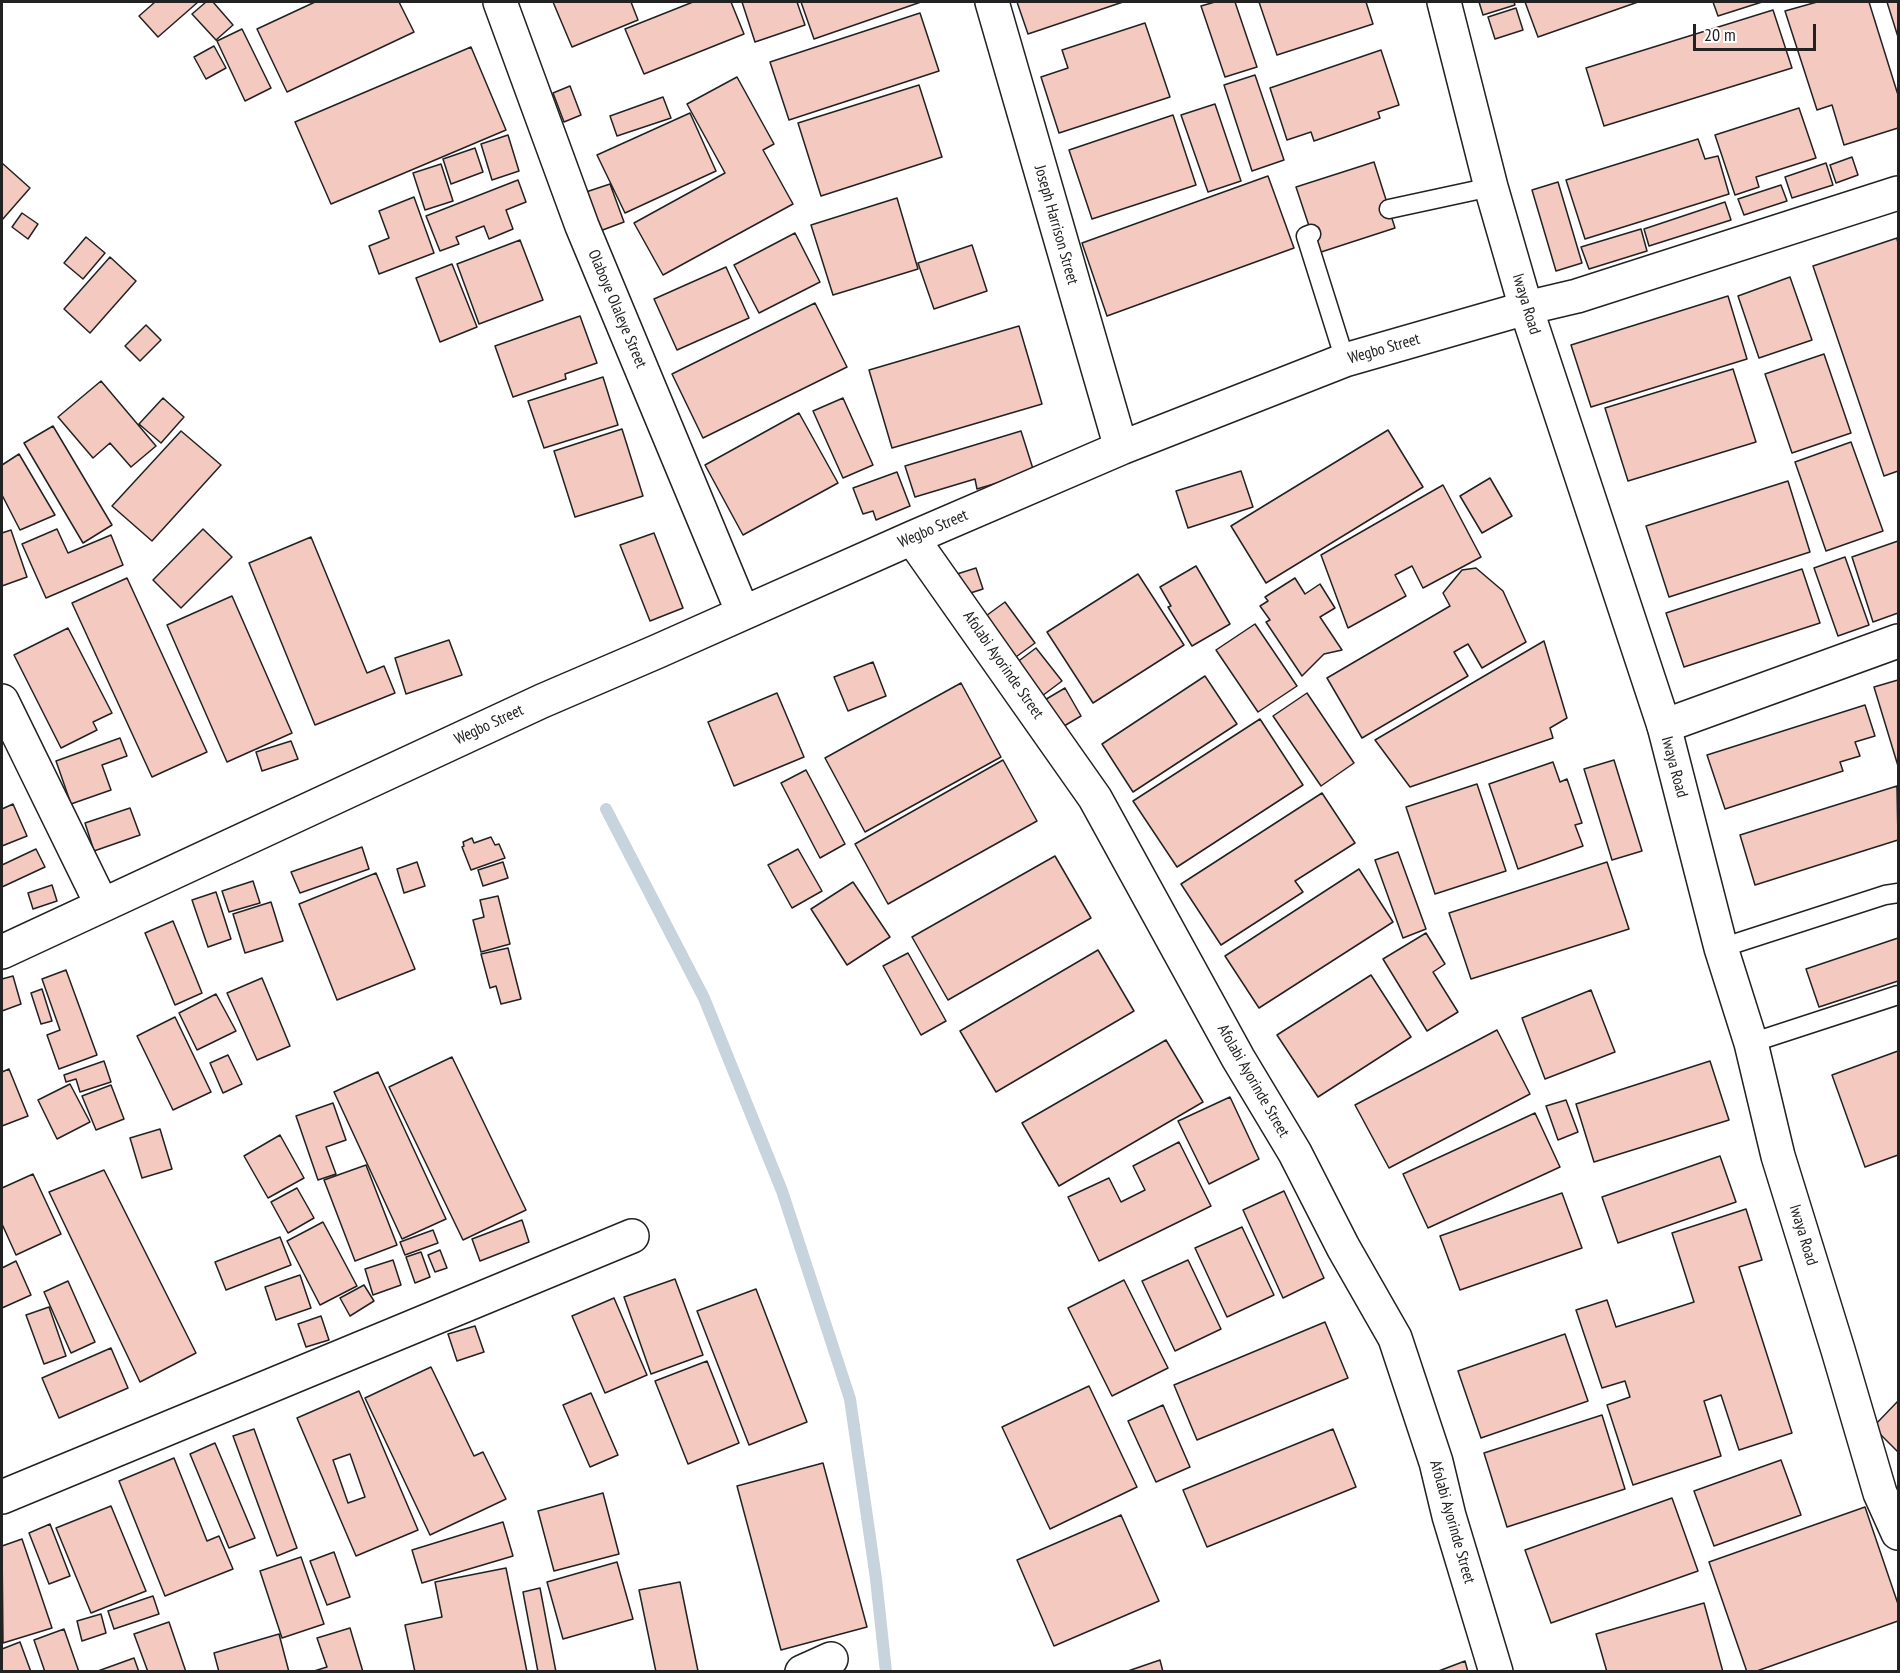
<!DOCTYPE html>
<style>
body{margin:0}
#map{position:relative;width:1900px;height:1673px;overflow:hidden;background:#fff;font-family:"PT Sans Narrow",sans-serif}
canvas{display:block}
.frame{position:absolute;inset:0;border:3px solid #222;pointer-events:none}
.scale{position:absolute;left:1693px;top:24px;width:123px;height:27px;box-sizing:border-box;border:3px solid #222;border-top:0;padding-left:8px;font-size:18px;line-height:21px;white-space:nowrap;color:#222;-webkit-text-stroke:4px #fff;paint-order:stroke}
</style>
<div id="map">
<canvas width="1900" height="1673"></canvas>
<div class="frame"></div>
<div class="scale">20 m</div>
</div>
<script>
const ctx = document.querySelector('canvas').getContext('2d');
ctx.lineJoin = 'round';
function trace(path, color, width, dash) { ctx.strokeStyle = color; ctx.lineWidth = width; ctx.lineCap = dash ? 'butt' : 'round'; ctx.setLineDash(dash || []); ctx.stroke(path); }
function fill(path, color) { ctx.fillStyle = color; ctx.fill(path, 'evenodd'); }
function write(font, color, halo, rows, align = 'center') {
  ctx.font = font + ' "PT Sans Narrow",sans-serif'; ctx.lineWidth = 4.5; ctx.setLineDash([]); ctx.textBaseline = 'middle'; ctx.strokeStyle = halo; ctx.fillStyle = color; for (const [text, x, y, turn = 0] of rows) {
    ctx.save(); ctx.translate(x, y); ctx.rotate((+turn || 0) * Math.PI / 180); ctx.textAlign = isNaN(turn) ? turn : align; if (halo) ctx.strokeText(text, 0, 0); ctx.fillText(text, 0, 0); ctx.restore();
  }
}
const stream = new Path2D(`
 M606,809L704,998L782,1191L850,1399L876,1579L886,1672`);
const building = new Path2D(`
 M155,2H198L158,37L139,16Z
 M206,2H213L233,25L216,40L192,14Z
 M315,2H399L414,32L287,92L257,29Z
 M553,2H631L638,20L572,47Z
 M693,2H731L744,34L644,74L625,29Z
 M742,2H797L805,25L755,42Z
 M801,2H921L814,39Z
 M1017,2H1123L1028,34Z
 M1215,2H1235L1257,67L1225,77L1201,6Z
 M1259,2H1366L1373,24L1277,55Z
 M1479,2H1514L1515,5L1483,15Z
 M1525,2H1638L1538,37Z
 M1713,2H1762L1718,16Z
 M1817,2H1869L1898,95V128L1844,145L1832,105L1817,110L1785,11Z
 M1887,2H1898V37Z
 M1516,8L1523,30L1495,39L1488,17Z
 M1773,10L1792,68L1604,126L1586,68Z
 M920,13L939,71L789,120L770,62Z
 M1145,23L1170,97L1059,133L1041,77L1068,68L1062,50Z
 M242,29L271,88L245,101L217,41Z
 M214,46L226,68L206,79L194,57Z
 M471,47L506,130L331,204L295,122Z
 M1381,50L1399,105L1378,112L1380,118L1314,141L1311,132L1287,140L1270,88Z
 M1255,75L1284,160L1252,171L1224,85Z
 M737,77L774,144L763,150L793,204L663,275L634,223L725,173L687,104Z
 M919,85L942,157L821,196L798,123Z
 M570,86L581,115L564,122L553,93Z
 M663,97L671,118L617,136L610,116Z
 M1215,104L1241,181L1208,192L1181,115Z
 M1799,108L1816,158L1756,177L1759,187L1735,195L1715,135Z
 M690,113L716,171L625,213L597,155Z
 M1173,115L1196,185L1092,219L1069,150Z
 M508,135L519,171L492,180L481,144Z
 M1698,139L1705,159L1718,156L1729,194L1585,239L1566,180Z
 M475,148L483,172L451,184L443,159Z
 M1852,157L1858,175L1836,183L1830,165Z
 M1374,162L1395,228L1318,253L1296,187Z
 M2,163L30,188L2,220Z
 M1826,163L1833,185L1792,198L1785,177Z
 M441,164L453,201L425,210L413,173Z
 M1268,176L1294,248L1107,316L1082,243Z
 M518,180L526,202L506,210L513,229L489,239L484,226L456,237L459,244L440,251L426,216Z
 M1558,182L1582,263L1556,271L1532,190Z
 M610,184L624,222L600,231L586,192Z
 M1781,185L1787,201L1744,215L1738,199Z
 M414,197L434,253L379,274L369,246L389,238L379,211Z
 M897,198L918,269L833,295L811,225Z
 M1725,202L1731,220L1649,246L1644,229Z
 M22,213L38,224L28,239L12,227Z
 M1641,229L1647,251L1589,269L1581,247Z
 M795,233L820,282L759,313L734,265Z
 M86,237L105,253L83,279L64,263Z
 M1897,238L1898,244V471L1884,476L1813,266Z
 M520,240L543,300L479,324L457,264Z
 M972,245L987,291L934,309L918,263Z
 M110,257L136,281L90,333L64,309Z
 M452,264L477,327L440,342L416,278Z
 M726,267L749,318L677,350L654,299Z
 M1790,277L1812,340L1759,358L1738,296Z
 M1728,296L1747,359L1591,407L1571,345Z
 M815,303L847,367L703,438L672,374Z
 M580,316L597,363L565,374L566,379L513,397L495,346Z
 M146,325L161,340L140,361L125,346Z
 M1019,326L1042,404L892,448L869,370Z
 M1824,354L1851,433L1792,453L1765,374Z
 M1733,369L1756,442L1628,481L1605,408Z
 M603,377L618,425L544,448L528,401Z
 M101,381L156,446L131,467L110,443L93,458L58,417Z
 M163,398L184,417L161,443L139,424Z
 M843,398L873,465L843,478L813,411Z
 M799,413L838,483L743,535L705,465Z
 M53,426L112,525L83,543L24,443Z
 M622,429L643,496L575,517L554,451Z
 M1388,430L1423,487L1266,583L1231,526Z
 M181,431L221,465L152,541L112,506Z
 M1021,431L1034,472L977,489L975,479L915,497L905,466Z
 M1851,442L1883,531L1826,551L1795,462Z
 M19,454L55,515L20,530L2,495V465Z
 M1241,471L1253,507L1188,528L1176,491Z
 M897,472L910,506L876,520L873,511L863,514L853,488Z
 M1490,478L1512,516L1482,533L1460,496Z
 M1788,481L1810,552L1669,597L1646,526Z
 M1443,485L1481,557L1423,588L1412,566L1395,575L1406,596L1348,628L1321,555Z
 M57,529L68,553L111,535L123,565L46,598L22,544Z
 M203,529L232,557L181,608L153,580Z
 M11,530L27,577L2,586V533Z
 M654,533L683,608L650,621L620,545Z
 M311,537L367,673L384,666L395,693L315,725L249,563Z
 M1898,541V613L1873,622L1852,557Z
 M1845,557L1869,625L1838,636L1814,568Z
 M1196,566L1230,624L1192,646L1168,607L1171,606L1160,587Z
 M976,568L983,589L964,595L957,574Z
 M1476,568L1503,591L1526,642L1482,668L1468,644L1454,652L1468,676L1362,738L1327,678L1450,606L1443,593L1462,570Z
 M1802,569L1820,623L1684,667L1666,613Z
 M1138,574L1184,645L1093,703L1047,632Z
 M127,578L207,752L152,777L72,603Z
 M1295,578L1305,594L1320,584L1335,608L1320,617L1342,650L1324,654L1302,676L1266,622L1270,620L1260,606L1268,601L1265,597Z
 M232,596L292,733L227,762L167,625Z
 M1005,602L1035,643L1009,662L979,621Z
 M1255,624L1297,686L1258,712L1216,650Z
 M68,628L112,713L93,722L97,730L61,748L14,655Z
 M449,640L462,675L406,694L395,658Z
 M1544,641L1567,718L1550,728L1553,738L1410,787L1375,740Z
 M1036,648L1062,681L1038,699L1012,666Z
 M873,662L886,696L848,711L834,677Z
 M1205,676L1237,724L1133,792L1102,744Z
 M1898,680V766L1874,687Z
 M961,683L1001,757L865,832L825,758Z
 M1065,688L1081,716L1059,729L1043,701Z
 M777,693L804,757L734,786L708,722Z
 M1307,693L1354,763L1321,786L1273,716Z
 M1865,705L1875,736L1855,742L1860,756L1840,762L1843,771L1725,809L1707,755Z
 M1260,719L1303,785L1177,867L1133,801Z
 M120,738L127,756L102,765L111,790L71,804L56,761Z
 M291,741L298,759L262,771L256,752Z
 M1003,760L1037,821L888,904L855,844Z
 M1614,760L1642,851L1612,860L1584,769Z
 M1553,762L1560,782L1567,779L1582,823L1575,825L1583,846L1518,869L1489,784Z
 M806,770L845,844L820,858L781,783Z
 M1477,784L1506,871L1435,894L1406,807Z
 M1897,786L1898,840L1755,885L1740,835Z
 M1322,793L1355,843L1295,881L1303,892L1221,945L1181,884Z
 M13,804L27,836L2,846V809Z
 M130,808L140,835L94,851L85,823Z
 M491,837L495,845L499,844L505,858L471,870L462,847L464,846L463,842L472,838L474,843Z
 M362,847L369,869L300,893L291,872Z
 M36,849L45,867L2,887V865Z
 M798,849L822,891L792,908L768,865Z
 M1398,852L1426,929L1403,938L1375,860Z
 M1055,856L1091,918L948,1000L912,937Z
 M417,862L425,886L404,893L397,869Z
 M503,862L508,878L483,886L478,870Z
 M1607,862L1629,929L1471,979L1449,913Z
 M1359,869L1393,922L1259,1008L1225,956Z
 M376,873L415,969L337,1000L299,904Z
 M253,881L260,903L229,912L222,891Z
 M853,882L890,937L847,965L811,909Z
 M52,885L57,901L33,909L28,893Z
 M216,892L231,939L208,947L192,900Z
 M498,896L510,944L481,952L473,920L484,917L480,900Z
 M271,902L283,941L245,953L233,914Z
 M173,921L202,993L175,1005L145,933Z
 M1426,933L1445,964L1433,972L1458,1012L1427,1031L1383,959Z
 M1898,938V981L1819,1007L1806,969Z
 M508,948L521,999L501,1004L496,986L490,988L481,954Z
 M1098,950L1134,1011L996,1092L960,1031Z
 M908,953L946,1021L921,1035L883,966Z
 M66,970L97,1055L59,1069L47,1035L60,1030L42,979Z
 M1371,975L1411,1037L1318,1097L1277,1035Z
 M13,976L21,1004L2,1011V979Z
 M262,978L290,1046L257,1060L227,993Z
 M42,989L52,1021L41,1024L31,993Z
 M1591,990L1615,1052L1545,1079L1522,1018Z
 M216,994L236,1031L197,1050L179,1013Z
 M175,1017L211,1092L173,1110L137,1036Z
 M1497,1030L1530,1094L1389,1168L1355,1105Z
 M1166,1040L1203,1102L1059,1186L1022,1123Z
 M1898,1051V1155L1865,1167L1832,1075Z
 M228,1055L242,1084L223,1093L210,1063Z
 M452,1057L526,1210L463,1240L389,1087Z
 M104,1061L111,1082L80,1092L76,1079L66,1082L64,1075Z
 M1710,1061L1729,1120L1594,1162L1576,1104Z
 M9,1069L28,1116L2,1126V1072Z
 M378,1072L446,1219L402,1239L334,1092Z
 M70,1084L90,1122L57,1139L38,1100Z
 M111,1085L124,1119L96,1130L82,1096Z
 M1230,1097L1259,1159L1209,1184L1178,1121Z
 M1566,1100L1578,1132L1558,1140L1546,1106Z
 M333,1103L346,1140L326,1147L336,1174L318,1180L296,1116Z
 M1535,1113L1560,1167L1428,1228L1403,1174Z
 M160,1129L172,1169L142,1178L130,1138Z
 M280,1135L304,1178L268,1198L244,1156Z
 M1179,1142L1211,1206L1099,1261L1068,1197L1109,1178L1121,1202L1145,1190L1133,1166Z
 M1720,1156L1736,1202L1618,1243L1602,1197Z
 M366,1165L397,1245L355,1261L324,1180Z
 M104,1170L196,1353L140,1382L49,1192Z
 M33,1174L61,1234L16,1255L2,1224V1188Z
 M297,1188L314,1218L288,1233L271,1202Z
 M1284,1191L1324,1278L1283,1298L1243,1210Z
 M1562,1193L1582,1248L1460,1290L1440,1236Z
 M1746,1209L1762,1260L1739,1267L1792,1433L1739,1450L1721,1395L1704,1401L1721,1456L1633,1485L1607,1405L1630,1397L1625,1381L1602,1388L1576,1310L1607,1300L1616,1327L1694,1302L1672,1233Z
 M522,1220L529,1242L480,1261L472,1239Z
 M323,1222L357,1286L320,1305L287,1241Z
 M1242,1227L1274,1295L1227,1317L1195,1248Z
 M433,1230L438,1243L405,1255L400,1242Z
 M280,1237L291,1265L226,1290L215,1262Z
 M440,1250L447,1268L435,1272L428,1255Z
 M421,1252L430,1277L415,1283L406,1257Z
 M393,1260L401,1285L373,1295L365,1269Z
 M1188,1260L1221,1329L1175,1351L1142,1281Z
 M16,1261L31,1295L2,1308V1268Z
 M300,1275L311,1308L276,1320L265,1287Z
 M675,1279L703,1355L651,1374L624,1297Z
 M1124,1280L1168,1368L1112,1396L1068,1308Z
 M68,1281L95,1342L71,1353L44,1292Z
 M364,1285L374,1301L350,1316L340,1298Z
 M756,1289L807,1422L749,1445L697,1311Z
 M614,1298L647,1375L605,1393L572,1316Z
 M49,1307L66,1356L44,1364L26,1315Z
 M321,1316L329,1340L306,1347L298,1324Z
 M1325,1322L1348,1378L1197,1440L1174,1385Z
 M475,1326L484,1352L457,1361L448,1334Z
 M1565,1334L1588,1401L1481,1438L1458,1371Z
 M111,1348L128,1388L59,1418L42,1378Z
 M707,1361L739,1443L688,1464L655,1381Z
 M431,1367L474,1456L483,1452L506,1499L430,1535L365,1398Z
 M1089,1386L1137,1487L1050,1529L1002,1427Z
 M359,1391L418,1530L356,1556L297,1418ZM350,1454L365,1497L348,1503L333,1460Z
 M591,1393L618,1455L590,1467L563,1405Z
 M1898,1401V1452L1873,1427Z
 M1163,1405L1190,1467L1156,1482L1128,1421Z
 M1602,1415L1625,1489L1507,1527L1484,1453Z
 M254,1429L297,1548L277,1556L233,1436Z
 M1333,1429L1356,1487L1207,1547L1183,1490Z
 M215,1443L255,1538L229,1548L190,1454Z
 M174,1458L207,1541L219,1536L233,1569L165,1596L119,1481Z
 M1781,1460L1801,1515L1714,1546L1694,1491Z
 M823,1463L867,1627L781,1650L737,1486Z
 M603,1493L619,1554L554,1571L538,1511Z
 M1672,1498L1698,1571L1551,1623L1525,1550Z
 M111,1506L146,1591L91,1613L56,1528Z
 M1865,1507L1898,1604V1621L1754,1672H1747L1709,1562Z
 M1121,1515L1159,1601L1054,1646L1017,1560Z
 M503,1522L513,1556L422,1583L412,1550Z
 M50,1524L70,1576L49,1584L29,1533Z
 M22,1539L52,1628L3,1643L2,1546Z
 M334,1552L350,1597L327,1605L310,1561Z
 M301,1557L324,1624L282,1638L260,1571Z
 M617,1562L633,1619L563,1639L547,1582Z
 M506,1568L527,1672H415L405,1625L442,1617L435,1582Z
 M680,1582L698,1671L656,1672L639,1590Z
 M540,1588L556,1672H538L523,1592Z
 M153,1596L159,1614L114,1629L108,1611Z
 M1704,1603L1723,1672H1607L1596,1634Z
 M101,1614L106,1633L82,1641L77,1621Z
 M169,1622L186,1672H148L134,1634Z
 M350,1628L363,1672H311L327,1667L317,1638Z
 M64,1629L79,1672H45L34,1640Z
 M279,1634L289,1672H219L214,1653Z
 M20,1642L31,1672H2V1649Z
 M134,1658L139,1672H99L98,1671Z
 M1160,1660L1163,1672H1125Z
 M1465,1661L1468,1672H1436Z`);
const lane = new Path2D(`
 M1389,209L1491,187
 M1311,234L1306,236L1345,360
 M1721,948L1885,895L1898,893
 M1751,1043L1898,995`);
const street = new Path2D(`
 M500,2L582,226L743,613
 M992,2L1121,448
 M912,538L1095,798L1238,1058L1295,1153L1343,1247L1395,1338L1436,1462L1449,1516L1496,1672
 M2,701L102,905
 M1664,726L1898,641
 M2,952L542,701L656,652L912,538L1121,448L1345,360L1526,308L1577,296L1898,193
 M2,1497L632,1236
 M802,1672L831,1659`);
const secondary = new Path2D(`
 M1444,2L1491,187L1526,308L1664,726L1721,948L1751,1043L1778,1156L1838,1350L1880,1493L1898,1533`);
const streetNames = [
 ["Joseph Harrison Street",1056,225,74],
 ["Iwaya Road",1526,304,73],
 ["Olaboye Olaleye Street",617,309,67],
 ["Wegbo Street",1384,349,-16],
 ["Wegbo Street",933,529,-23],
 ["Afolabi Ayorinde Street",1003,665,55],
 ["Wegbo Street",489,725,-25],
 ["Iwaya Road",1674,767,75],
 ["Afolabi Ayorinde Street",1253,1081,60],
 ["Iwaya Road",1803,1235,73],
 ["Afolabi Ayorinde Street",1452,1522,74]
];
trace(stream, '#c7d3dd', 12);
fill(building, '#f3c9c0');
trace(building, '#222', 1.5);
trace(lane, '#222', 21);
trace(street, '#222', 36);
trace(secondary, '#222', 36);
trace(lane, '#fff', 18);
trace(street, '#fff', 33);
trace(secondary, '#fff', 33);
write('16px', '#222', '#fff', streetNames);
</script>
